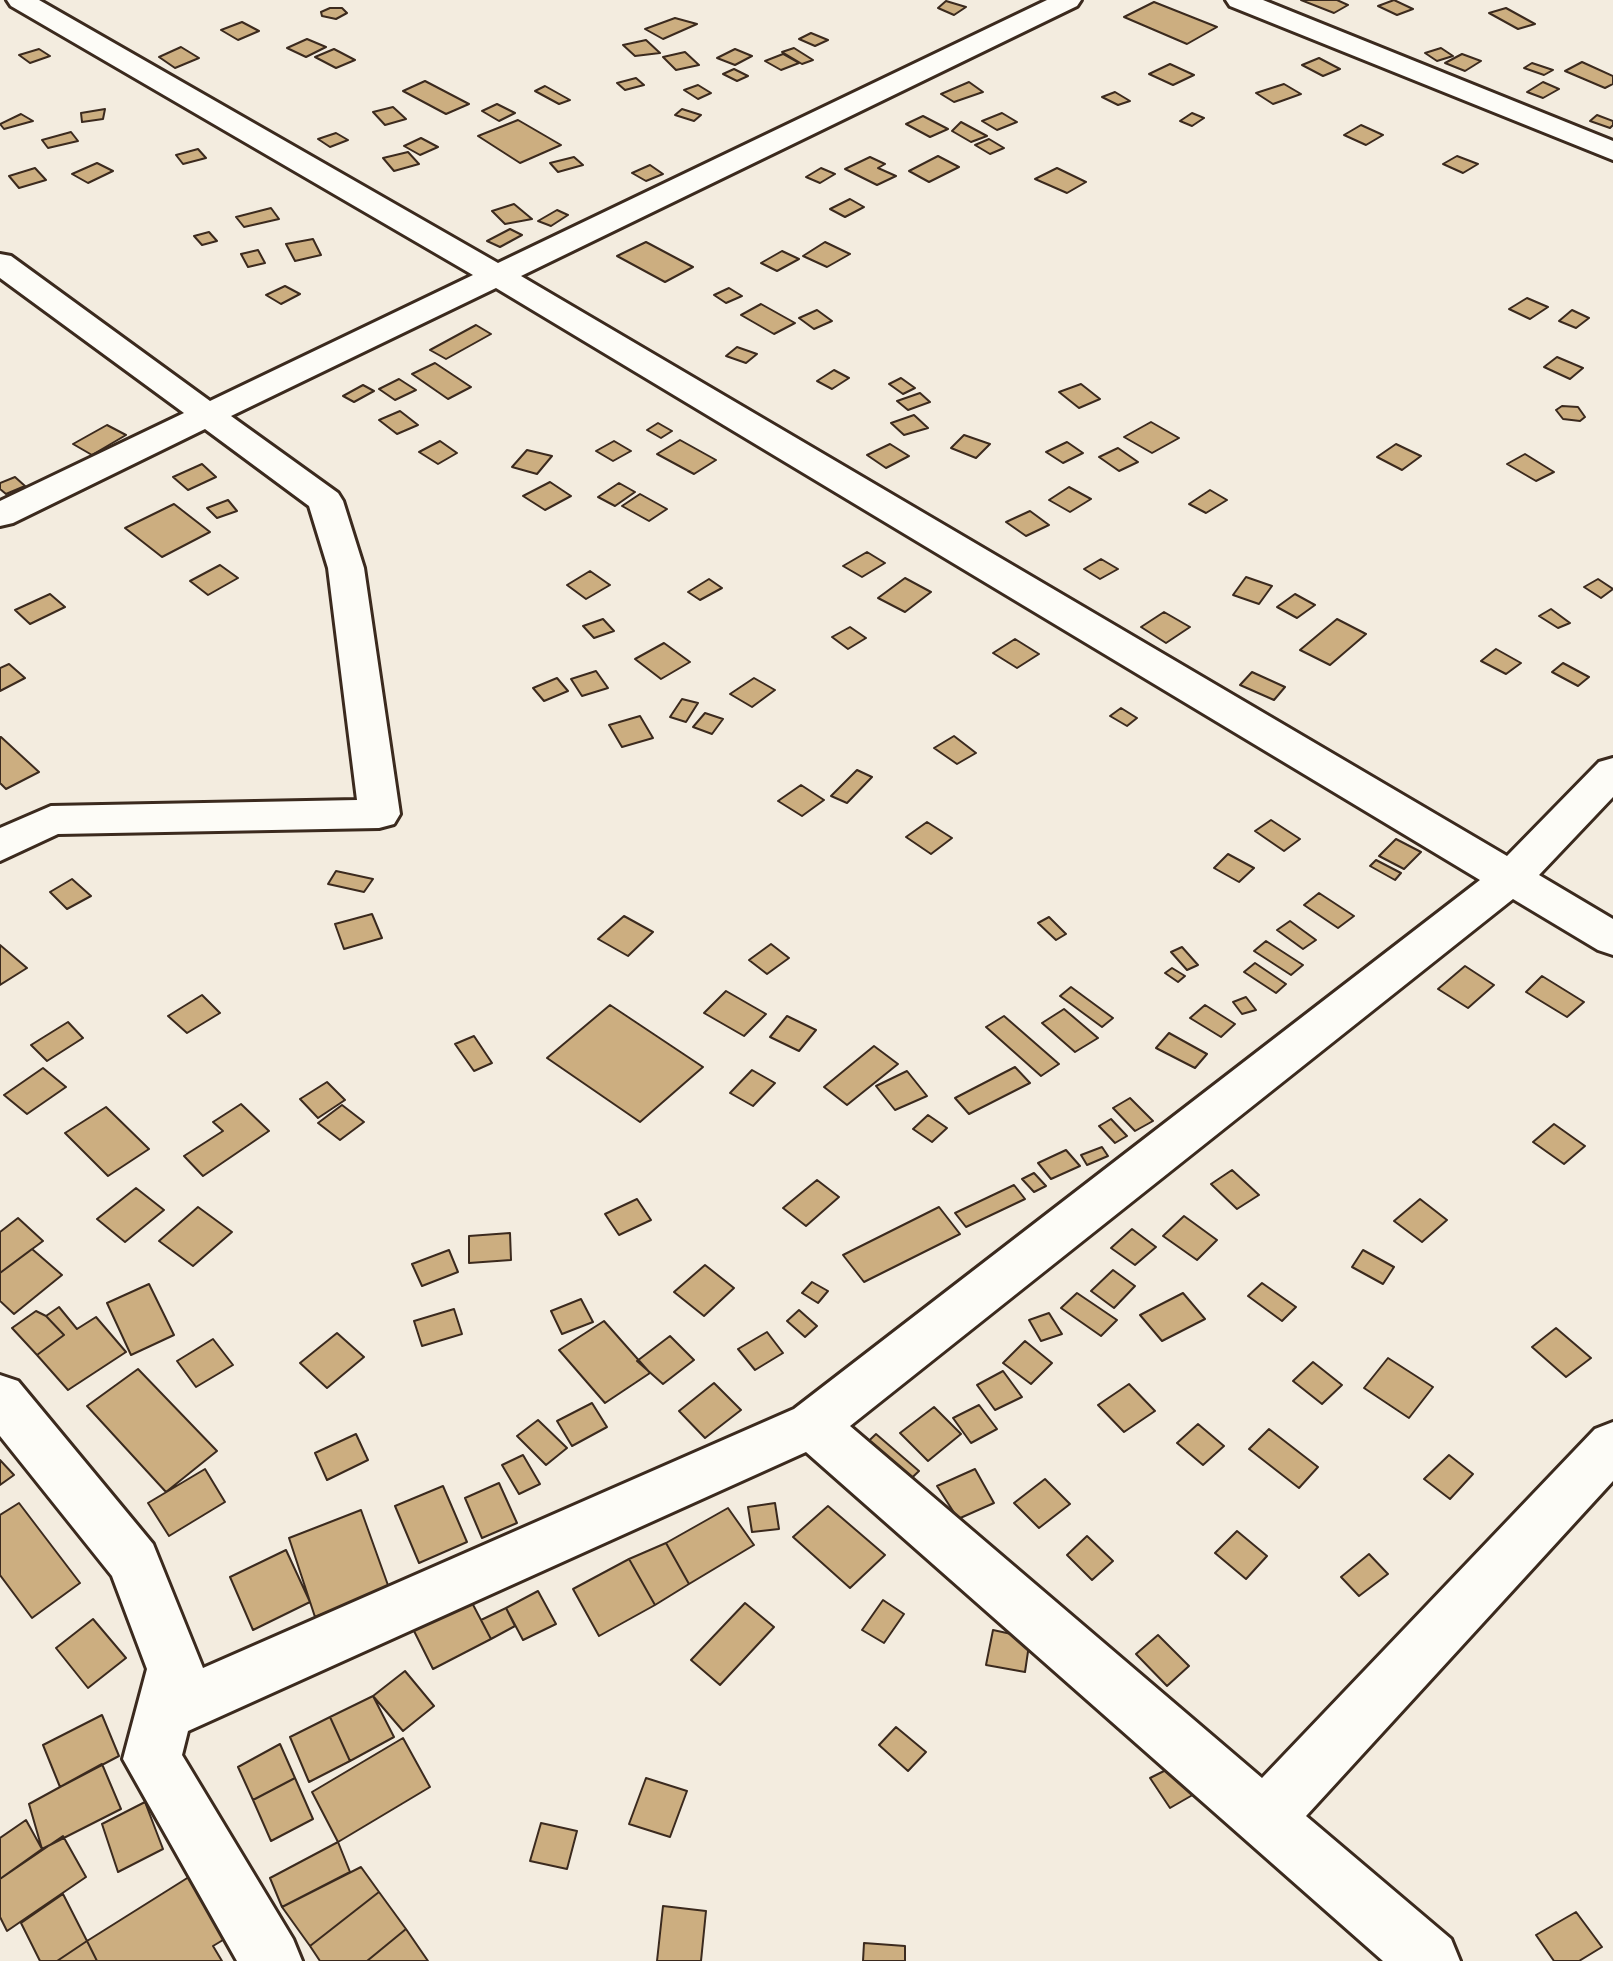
<!DOCTYPE html>
<style>
body{margin:0}
canvas{display:block;background:#f3ecdf}
</style>
<canvas width="1613" height="1961"></canvas>
<script>
const ctx = document.querySelector('canvas').getContext('2d');
ctx.lineJoin = 'round';
function fill(path, color) { ctx.fillStyle = color; ctx.fill(path, 'evenodd'); }
function trace(path, color, width, dash) { ctx.strokeStyle = color; ctx.lineWidth = width; ctx.lineCap = dash ? 'butt' : 'round'; ctx.setLineDash(dash || []); ctx.stroke(path); }
const building = new Path2D(`
 M1301,0H1337L1348,5L1334,13Z
 M1394,0L1413,9L1397,15L1378,6Z
 M946,1L966,7L954,15L938,8Z
 M1154,2L1217,27L1187,44L1124,17Z
 M330,8H342L347,13L336,19L322,16L321,12Z
 M1506,8L1535,24L1518,29L1489,13Z
 M675,18L697,24L663,39L645,29Z
 M242,22L259,31L238,40L221,30Z
 M811,33L828,40L815,46L799,39Z
 M307,39L326,47L306,57L287,48Z
 M646,40L660,53L635,56L623,45Z
 M181,47L199,58L175,68L159,57Z
 M794,48L813,60L802,64L782,52Z
 M1441,48L1453,56L1437,61L1425,53Z
 M39,49L50,56L30,63L19,55Z
 M334,49L355,60L336,68L315,57Z
 M735,49L752,56L735,65L717,58Z
 M685,52L699,65L676,70L663,57Z
 M783,54L799,63L781,70L765,61Z
 M1462,54L1481,61L1465,71L1445,63Z
 M1319,58L1340,69L1323,76L1302,65Z
 M1582,62L1613,76V84L1605,88L1565,71Z
 M1532,63L1553,70L1544,75L1524,68Z
 M1170,64L1194,75L1173,85L1149,74Z
 M734,69L748,76L737,81L723,74Z
 M636,78L644,85L625,90L617,83Z
 M425,81L469,104L446,114L403,91Z
 M969,82L983,92L954,102L941,94Z
 M1543,82L1559,89L1543,98L1527,92Z
 M1284,84L1301,94L1273,104L1256,93Z
 M698,85L711,93L698,99L684,90Z
 M545,86L570,100L559,104L535,91Z
 M1115,92L1130,101L1118,105L1102,97Z
 M497,104L515,113L499,121L482,111Z
 M393,107L406,119L385,125L373,112Z
 M105,109L103,119L82,122L81,113Z
 M682,109L701,115L694,121L675,115Z
 M1002,113L1017,122L997,130L982,121Z
 M1192,113L1204,118L1192,126L1180,121Z
 M21,114L33,121L4,129L0,124Z
 M1597,115L1613,121V125L1610,128L1590,121Z
 M923,116L948,129L930,137L906,124Z
 M518,120L561,145L520,163L478,136Z
 M961,122L987,136L971,142L952,131Z
 M1361,125L1383,135L1366,145L1344,135Z
 M71,132L78,141L48,148L42,140Z
 M336,133L348,140L330,147L318,139Z
 M421,138L438,147L420,155L404,146Z
 M989,139L1004,148L990,154L975,145Z
 M198,149L206,158L183,164L176,155Z
 M408,152L419,164L394,171L383,158Z
 M938,156L959,167L929,182L909,171Z
 M1457,156L1478,164L1463,173L1443,164Z
 M574,157L583,165L558,172L550,163Z
 M870,157L885,164L878,168L896,176L877,185L845,169Z
 M97,163L113,171L88,183L72,174Z
 M650,165L663,174L646,181L632,173Z
 M35,168L46,180L19,188L9,176Z
 M821,168L835,174L820,183L806,177Z
 M1057,168L1086,182L1067,193L1035,179Z
 M850,199L864,207L845,217L830,209Z
 M514,204L532,219L505,224L492,211Z
 M271,208L279,219L244,227L236,217Z
 M557,210L568,215L551,226L538,221Z
 M510,229L522,235L500,247L487,241Z
 M209,232L217,241L202,245L194,236Z
 M313,239L321,255L295,261L286,244Z
 M646,242L693,267L665,282L617,256Z
 M825,242L850,254L827,267L803,256Z
 M258,250L265,263L248,267L241,254Z
 M782,251L799,259L777,271L761,263Z
 M285,286L300,294L281,304L266,295Z
 M729,288L742,296L726,303L714,295Z
 M1527,298L1548,307L1530,319L1509,309Z
 M761,304L795,323L774,334L741,315Z
 M817,310L832,321L814,329L799,318Z
 M1572,310L1589,318L1576,328L1559,321Z
 M476,325L491,334L446,359L430,350Z
 M737,347L757,354L746,363L726,356Z
 M1557,357L1583,368L1570,379L1544,367Z
 M435,363L471,387L448,399L412,374Z
 M834,370L849,378L832,389L817,381Z
 M901,378L915,388L903,394L889,384Z
 M399,379L416,390L395,400L379,389Z
 M1081,384L1100,399L1079,408L1059,392Z
 M363,385L374,391L354,402L343,396Z
 M920,393L930,402L908,410L897,401Z
 M1562,406L1578,407L1585,417L1580,421L1563,419L1556,410Z
 M400,411L418,425L397,434L379,420Z
 M914,415L928,428L904,435L891,423Z
 M1151,422L1179,438L1152,453L1124,437Z
 M658,423L672,431L661,438L647,430Z
 M107,425L126,435L92,455L73,444Z
 M964,435L990,444L976,458L951,448Z
 M680,440L716,460L694,474L657,454Z
 M440,441L457,453L438,464L419,452Z
 M614,441L631,451L613,461L596,451Z
 M1067,442L1083,453L1063,463L1046,452Z
 M890,444L909,456L886,468L867,455Z
 M1396,444L1421,456L1402,470L1377,457Z
 M1118,448L1138,462L1119,471L1099,457Z
 M527,450L552,456L537,474L512,467Z
 M1525,454L1554,472L1536,481L1507,464Z
 M202,464L216,477L188,490L173,477Z
 M15,477L25,486L6,494L0,489V483Z
 M550,482L571,496L545,510L523,496Z
 M619,483L635,492L615,506L598,497Z
 M1069,487L1091,499L1070,512L1049,500Z
 M1210,490L1227,500L1206,513L1189,504Z
 M640,494L667,509L649,521L622,506Z
 M228,500L237,511L217,518L207,508Z
 M174,504L210,532L162,557L125,528Z
 M1030,511L1049,525L1026,536L1006,522Z
 M867,552L885,563L862,577L843,566Z
 M1101,559L1118,569L1100,579L1084,569Z
 M220,565L238,578L208,595L190,581Z
 M590,571L610,585L586,599L567,585Z
 M1246,577L1272,586L1259,604L1233,595Z
 M905,578L931,592L905,612L878,598Z
 M709,579L722,588L700,600L688,592Z
 M1598,579L1613,589L1601,598L1584,587Z
 M50,594L65,607L30,624L15,610Z
 M1295,594L1315,605L1297,618L1277,607Z
 M1551,609L1570,623L1558,628L1539,616Z
 M1164,612L1190,627L1166,643L1141,627Z
 M603,619L614,631L594,638L583,626Z
 M1337,619L1366,634L1330,665L1300,650Z
 M850,627L866,638L848,649L832,637Z
 M1015,639L1039,654L1017,668L993,653Z
 M664,643L690,662L661,679L635,659Z
 M1496,649L1521,663L1506,674L1481,661Z
 M1563,663L1589,677L1578,686L1552,672Z
 M9,664L25,678L0,691V668Z
 M596,671L608,688L582,696L571,679Z
 M1252,672L1285,687L1274,700L1240,685Z
 M557,678L568,691L544,701L533,688Z
 M754,678L775,690L752,707L730,694Z
 M682,699L698,703L686,722L670,717Z
 M1121,708L1137,718L1127,726L1110,716Z
 M705,713L723,719L712,734L693,727Z
 M640,716L653,738L622,747L609,725Z
 M954,736L976,753L957,764L934,748Z
 M0,737H1L39,772L6,789L0,783Z
 M857,770L872,777L847,803L831,796Z
 M801,785L824,800L802,816L778,801Z
 M1271,820L1300,839L1284,851L1255,831Z
 M927,822L952,838L931,854L906,837Z
 M1396,839L1421,852L1404,869L1379,856Z
 M1228,854L1254,868L1239,882L1214,868Z
 M1376,860L1401,873L1395,880L1370,866Z
 M336,871L373,879L364,892L328,884Z
 M72,879L91,896L67,909L50,892Z
 M1319,893L1354,916L1338,928L1304,905Z
 M372,914L382,938L344,949L335,924Z
 M624,916L653,932L628,956L598,939Z
 M1049,917L1066,934L1056,940L1038,923Z
 M1290,921L1316,940L1303,949L1277,930Z
 M1266,941L1303,965L1291,975L1254,951Z
 M771,944L789,958L767,974L749,960Z
 M0,945L27,968L0,985Z
 M1182,947L1198,965L1187,970L1171,952Z
 M1255,963L1286,984L1276,993L1244,972Z
 M1465,966L1494,985L1468,1008L1438,989Z
 M1172,968L1185,976L1178,982L1165,973Z
 M1542,976L1584,1002L1567,1017L1526,992Z
 M1071,987L1113,1018L1102,1027L1060,996Z
 M726,991L766,1014L744,1036L704,1013Z
 M202,995L220,1013L187,1033L168,1016Z
 M1246,997L1256,1010L1242,1014L1233,1002Z
 M610,1005L703,1067L640,1122L547,1058Z
 M1205,1005L1235,1024L1221,1037L1190,1018Z
 M1064,1009L1098,1038L1075,1052L1042,1023Z
 M787,1016L816,1030L799,1051L770,1037Z
 M1004,1016L1059,1064L1041,1076L986,1027Z
 M68,1022L83,1038L47,1061L31,1045Z
 M1169,1033L1207,1054L1195,1068L1156,1048Z
 M474,1036L492,1063L474,1071L455,1044Z
 M874,1046L898,1064L847,1105L824,1087Z
 M1015,1067L1030,1083L969,1114L955,1098Z
 M43,1068L66,1087L27,1114L4,1095Z
 M752,1070L775,1083L753,1106L730,1093Z
 M907,1071L927,1096L895,1110L876,1086Z
 M327,1082L345,1100L318,1118L300,1099Z
 M1130,1098L1153,1121L1135,1131L1113,1108Z
 M241,1104L269,1131L203,1176L184,1156L223,1131L213,1122Z
 M342,1105L364,1122L340,1140L318,1123Z
 M106,1107L149,1149L108,1176L65,1133Z
 M928,1115L947,1128L932,1142L913,1129Z
 M1111,1119L1127,1136L1115,1143L1099,1126Z
 M1554,1124L1585,1146L1564,1164L1533,1142Z
 M1102,1147L1108,1156L1087,1165L1081,1155Z
 M1066,1150L1080,1166L1051,1179L1038,1163Z
 M1232,1170L1259,1195L1237,1209L1211,1184Z
 M1034,1173L1046,1186L1034,1192L1022,1179Z
 M817,1180L839,1197L806,1226L783,1208Z
 M1014,1185L1025,1199L966,1227L955,1213Z
 M136,1188L164,1210L125,1242L97,1219Z
 M637,1199L651,1220L619,1235L605,1214Z
 M1420,1199L1447,1220L1422,1242L1394,1221Z
 M198,1207L232,1232L193,1266L159,1241Z
 M939,1207L960,1234L864,1282L843,1255Z
 M1184,1216L1217,1240L1197,1260L1163,1236Z
 M18,1218L43,1241L0,1273V1232Z
 M1132,1229L1156,1247L1135,1265L1111,1248Z
 M510,1233L511,1260L469,1263V1236Z
 M32,1249L62,1275L14,1314L0,1301V1273Z
 M449,1250L458,1272L422,1286L412,1264Z
 M1363,1250L1394,1267L1383,1284L1352,1267Z
 M705,1265L734,1288L704,1316L674,1292Z
 M1113,1270L1135,1286L1114,1308L1091,1291Z
 M812,1282L828,1291L818,1303L802,1293Z
 M1262,1283L1296,1307L1282,1321L1248,1296Z
 M149,1284L174,1335L131,1355L107,1303Z
 M1077,1293L1117,1320L1101,1336L1061,1308Z
 M1183,1293L1205,1319L1162,1341L1140,1315Z
 M581,1299L593,1322L562,1334L551,1311Z
 M59,1307L77,1329L96,1317L126,1352L68,1390L37,1355L64,1335L46,1316Z
 M454,1309L462,1334L422,1346L414,1321Z
 M799,1310L817,1326L805,1337L787,1321Z
 M36,1311L46,1316L64,1335L37,1355L12,1328Z
 M1049,1313L1062,1334L1041,1341L1029,1320Z
 M604,1321L650,1373L605,1403L559,1350Z
 M1556,1328L1591,1358L1566,1377L1532,1347Z
 M767,1332L783,1353L755,1370L738,1349Z
 M337,1333L364,1357L327,1388L300,1363Z
 M670,1336L694,1360L663,1384L637,1361Z
 M213,1339L233,1365L196,1387L177,1361Z
 M1025,1341L1052,1363L1031,1384L1003,1363Z
 M1388,1358L1433,1387L1409,1418L1364,1388Z
 M1313,1362L1342,1385L1322,1404L1293,1381Z
 M138,1369L217,1451L166,1492L87,1406Z
 M1003,1371L1022,1397L995,1410L977,1385Z
 M714,1383L741,1410L705,1438L679,1411Z
 M1129,1384L1155,1411L1124,1432L1098,1405Z
 M592,1403L607,1427L572,1446L557,1421Z
 M979,1405L997,1429L971,1443L953,1418Z
 M934,1407L961,1434L928,1461L900,1433Z
 M538,1420L567,1448L546,1465L517,1436Z
 M1198,1424L1224,1446L1203,1465L1177,1443Z
 M1269,1429L1318,1467L1299,1488L1249,1449Z
 M356,1434L368,1460L327,1480L315,1453Z
 M876,1434L919,1471L897,1492L855,1454Z
 M523,1455L540,1484L519,1494L502,1465Z
 M1449,1455L1473,1474L1450,1499L1424,1479Z
 M0,1460L14,1475L0,1485Z
 M205,1469L225,1502L169,1536L148,1503Z
 M975,1469L994,1503L958,1519L937,1486Z
 M1045,1479L1070,1504L1039,1528L1014,1503Z
 M499,1483L517,1523L482,1538L465,1498Z
 M443,1486L467,1542L419,1563L395,1506Z
 M19,1503L80,1583L32,1618L0,1575V1515Z
 M775,1503L779,1529L752,1532L748,1507Z
 M828,1506L885,1555L850,1588L793,1537Z
 M728,1508L754,1545L689,1584L666,1543Z
 M361,1510L389,1588L315,1617L289,1538Z
 M1237,1531L1267,1556L1246,1579L1215,1553Z
 M1087,1536L1113,1561L1092,1580L1067,1555Z
 M666,1543L689,1584L655,1605L629,1559Z
 M286,1550L310,1602L253,1630L230,1577Z
 M1369,1554L1388,1574L1359,1596L1341,1577Z
 M629,1559L655,1605L599,1636L573,1589Z
 M538,1591L556,1624L523,1640L506,1608Z
 M470,1599L491,1639L433,1669L413,1629Z
 M883,1600L904,1614L884,1643L862,1630Z
 M745,1603L774,1627L720,1685L691,1660Z
 M506,1608L515,1626L491,1639L481,1620Z
 M93,1619L126,1658L88,1688L56,1648Z
 M993,1630L1030,1638L1025,1672L986,1665Z
 M1158,1635L1189,1666L1167,1686L1136,1654Z
 M405,1671L434,1706L403,1731L373,1696Z
 M373,1696L394,1737L350,1761L330,1717Z
 M102,1715L119,1756L60,1787L43,1745Z
 M330,1717L350,1761L309,1782L290,1737Z
 M896,1727L926,1752L908,1771L879,1745Z
 M403,1738L430,1787L338,1842L312,1792Z
 M280,1744L295,1778L253,1800L238,1767Z
 M1184,1761L1203,1789L1170,1808L1150,1778Z
 M102,1764L121,1809L42,1849L29,1804Z
 M295,1778L313,1819L271,1841L253,1800Z
 M646,1778L687,1791L670,1837L629,1824Z
 M145,1802L163,1849L118,1872L102,1824Z
 M26,1820L42,1849L0,1879V1838Z
 M541,1823L577,1831L567,1869L530,1861Z
 M63,1836L86,1877L7,1931L0,1917V1879Z
 M338,1842L350,1872L282,1907L270,1878Z
 M361,1867L379,1892L310,1946L282,1907Z
 M200,1870L233,1934L213,1946L222,1961H97L87,1941Z
 M379,1892L406,1929L367,1961H320L310,1946Z
 M63,1894L87,1941L57,1961H40L21,1923Z
 M663,1906L706,1911L701,1961H657Z
 M1576,1912L1602,1947L1579,1961H1554L1536,1935Z
 M406,1929L428,1961H367Z
 M87,1941L97,1961H57Z
 M864,1943L905,1946V1961H863Z`);
const minor = new Path2D(`
 M7,0H39L498,263L1047,0H1081L1077,6L521,276L1507,856L1599,762L1613,758V797L1539,875L1613,919V955L1598,950L1513,899L850,1426L1262,1778L1595,1429L1613,1422V1481L1306,1816L1451,1939L1460,1961H1383L806,1452L188,1731L182,1755L293,1939L302,1961H237L123,1759L147,1669L112,1576L0,1436V1375L18,1381L153,1544L203,1668L794,1409L1480,880L496,288L231,416L338,493L343,501L364,568L400,814L394,824L379,828L58,834L0,861V828L51,806L357,800L328,568L309,506L205,429L13,523L0,526V501L184,413L0,278V254L11,256L210,401L473,275L11,6Z
 M1226,0H1263L1613,141V160L1230,6Z`);
fill(building, '#ccae80');
trace(building, '#3b2a1e', 2);
trace(minor, '#3b2a1e', 6);
fill(minor, '#fdfcf7');
</script>
